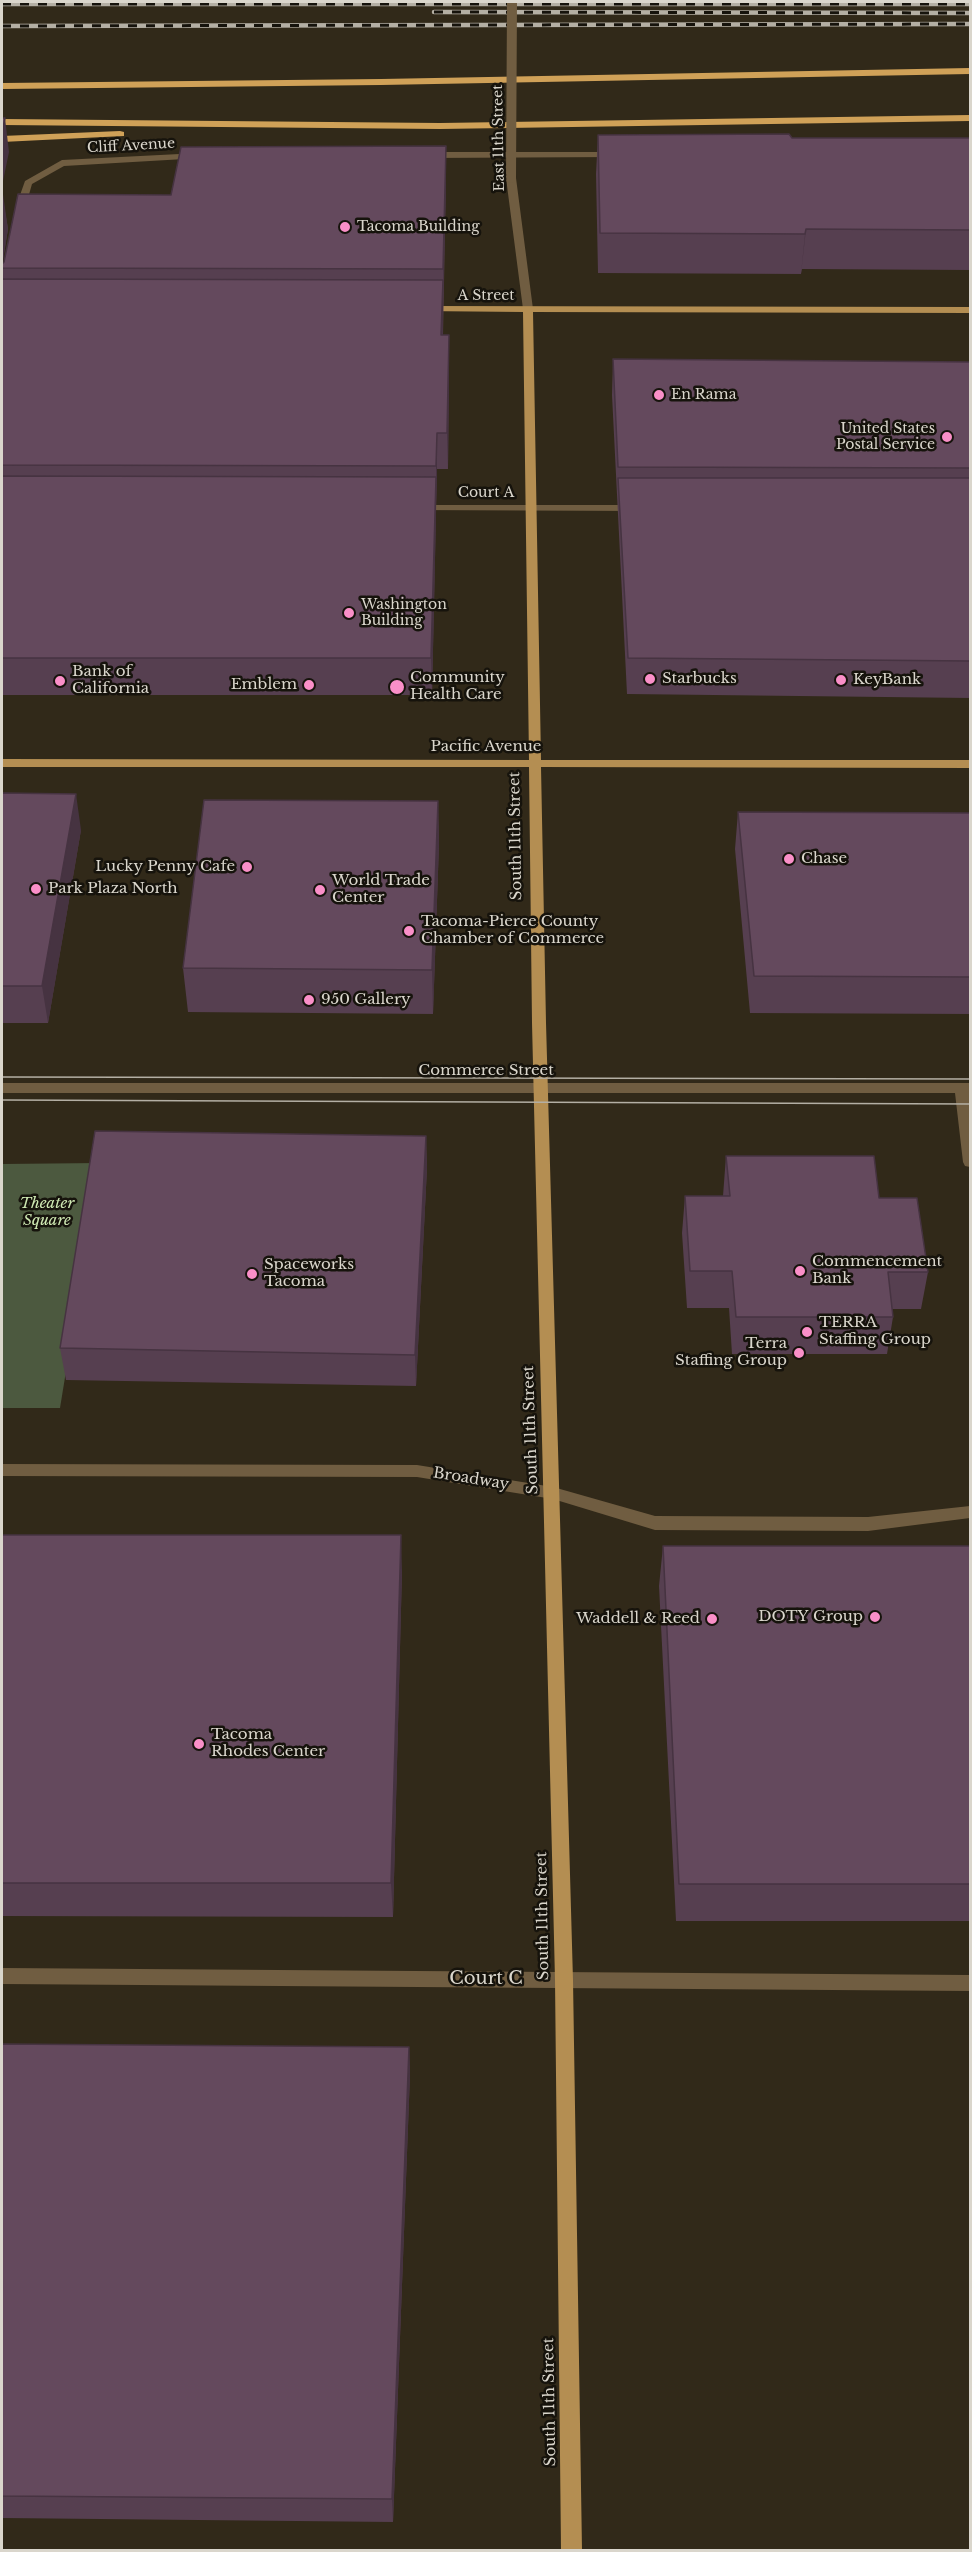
<!DOCTYPE html>
<style>
body{margin:0}
#map{position:relative;width:972px;height:2552px;overflow:hidden;background:#312919;font-family:"Libre Baskerville",serif}
canvas{display:block}
.frame{position:absolute;inset:0;border:3px solid #dad6cc;pointer-events:none}
</style>
<div id="map">
<canvas width="972" height="2552"></canvas>
<div class="frame"></div>
</div>
<script>
const ctx = document.querySelector('canvas').getContext('2d');
ctx.lineJoin = 'round';
function fill(path, color) { ctx.fillStyle = color; ctx.fill(path, 'evenodd'); }
function trace(path, color, width, dash) { ctx.strokeStyle = color; ctx.lineWidth = width; ctx.lineCap = dash ? 'butt' : 'round'; ctx.setLineDash(dash || []); ctx.stroke(path); }
function write(font, color, halo, rows, align = 'center') {
  ctx.font = font + ' "Libre Baskerville",serif'; ctx.lineWidth = 5; ctx.setLineDash([]); ctx.textBaseline = 'middle'; ctx.strokeStyle = halo; ctx.fillStyle = color; for (const [text, x, y, turn = 0] of rows) {
    ctx.save(); ctx.translate(x, y); ctx.rotate((+turn || 0) * Math.PI / 180); ctx.textAlign = isNaN(turn) ? turn : align; if (halo) ctx.strokeText(text, 0, 0); ctx.fillText(text, 0, 0); ctx.restore();
  }
}
const green = new Path2D(`
 M100,1163L60,1408H2V1164Z`);
const minor = new Path2D(`
 M616,152L621,155L619,157L427,158L422,155L427,152Z
 M199,153L204,156L202,158L64,166L32,184L24,212L19,215L14,212L25,181L62,160Z
 M511,175L516,178L533,309L528,312L523,309L506,178Z
 M415,505H637L643,508L637,511L411,510V506Z
 M2,1083H970V1167L965,1166L963,1162L955,1093H2Z
 M2,1464L417,1465L553,1487L655,1516L868,1517L970,1506V1518L868,1531L655,1530L553,1499L417,1477L2,1476Z
 M2,1968L970,1975V1991L2,1984Z`);
const major = new Path2D(`
 M425,306L970,307V313L533,312L541,760H970V768L541,767L546,1023L573,1980L582,2550H561L555,1980L532,1023L529,767H2V759L529,760L523,312L421,311V307Z`);
const highway = new Path2D(`
 M970,68V74L381,85L2,89V83L381,79Z
 M970,115V121L440,129L2,125V119L440,123Z
 M120,131L124,132V136L2,142V136Z`);
const tram = new Path2D(`
 M2,1077L970,1079
 M2,1100L970,1104`);
const rail = new Path2D(`
 M2,4H970
 M434,12L970,13
 M2,26L970,24`);
const minorBridge = new Path2D(`
 M511,178L512,2`);
const wall = new Path2D(`
 M598,135L792,138H970V270L802,269L801,274L598,273L596,174Z
 M446,180L443,335L449,371L448,469H437L432,695H2V194L8,229L2,264L171,195Z
 M613,359L970,362V698L627,694L612,395Z
 M2,793L81,830L48,1023H2Z
 M438,801L439,844L433,1014L188,1012L183,968Z
 M738,812L970,813V1014L750,1013L735,849Z
 M426,1136L427,1168L416,1386L66,1380L60,1348Z
 M726,1156L879,1198L928,1272L921,1309H892L893,1317L887,1354H732L729,1308H687L682,1233L685,1196H723Z
 M2,1535L402,1571L393,1917L2,1916Z
 M663,1546H970V1921H676L659,1586Z
 M2,2044L409,2047L410,2074L393,2522L2,2518Z`);
const shadedWall = new Path2D(`
 M5,118L9,152L2,186V132Z
 M446,146V180L443,304V269Z
 M3,194L8,229L2,268V203Z
 M806,229L801,274L805,234Z
 M443,280V315L442,371L441,335Z
 M449,335V371L448,469L447,433Z
 M437,433V469L436,503V466Z
 M436,477V513L432,695L431,658Z
 M76,794L81,830L48,1023L42,986Z
 M438,801L439,844L433,1014L432,970Z
 M426,1136L427,1168L416,1386L415,1355Z
 M401,1535L402,1571L393,1917L391,1883Z
 M409,2047L410,2074L393,2522L392,2499Z`);
const building = new Path2D(`
 M2,118H5L2,132Z
 M789,134L792,138H970V230L806,229L805,234L600,233L598,135Z
 M446,146L443,269L2,268V264L4,262L18,194L171,195L181,147Z
 M2,279L443,280L441,335H449L447,433H437L436,466L2,465Z
 M613,359L970,362V468L618,467Z
 M2,476L436,477L431,658H2Z
 M618,478H970V661L628,658Z
 M2,793L76,794L42,986H2Z
 M204,800L438,801L432,970L183,968Z
 M738,812L970,813V977L754,976Z
 M95,1131L426,1136L415,1355L60,1348Z
 M726,1156H874L879,1198H917L928,1272H888L893,1317H736L732,1271H690L685,1196H730Z
 M2,1535H401L391,1883H2Z
 M663,1546H970V1884H679Z
 M2,2044L409,2047L392,2499L2,2496Z`);
const markers = [
 [345,227,6,"#fa8fc8"],
 [659,395,6,"#fa8fc8"],
 [947,437,6,"#fa8fc8"],
 [349,613,6,"#fa8fc8"],
 [650,679,6,"#fa8fc8"],
 [841,680,6,"#fa8fc8"],
 [60,681,6,"#fa8fc8"],
 [309,685,6,"#fa8fc8"],
 [397,687,8,"#fa8fc8"],
 [789,859,6,"#fa8fc8"],
 [247,867,6,"#fa8fc8"],
 [36,889,6,"#fa8fc8"],
 [320,890,6,"#fa8fc8"],
 [409,931,6,"#fa8fc8"],
 [309,1000,6,"#fa8fc8"],
 [800,1271,6,"#fa8fc8"],
 [252,1274,6,"#fa8fc8"],
 [807,1332,6,"#fa8fc8"],
 [799,1353,6,"#fa8fc8"],
 [875,1617,6,"#fa8fc8"],
 [712,1619,6,"#fa8fc8"],
 [199,1744,6,"#fa8fc8"]
];
const farStreetnames = [
 ["East 11th Street",499,138,-91],
 ["Cliff Avenue",131,146,-3],
 ["A Street",486,296],
 ["Court A",486,493]
];
const farPoinames = [
 ["Tacoma Building",357,227],
 ["En Rama",671,395],
 ["United States",935,429,"right"],
 ["Postal Service",935,445,"right"],
 ["Washington",361,605],
 ["Building",361,621]
];
const poiNames = [
 ["Bank of",72,672],
 ["California",72,689],
 ["Community",410,678],
 ["Health Care",410,695],
 ["Starbucks",662,679],
 ["KeyBank",853,680],
 ["Emblem",297,685,"right"],
 ["Chase",801,859],
 ["Lucky Penny Cafe",235,867,"right"],
 ["World Trade",332,881],
 ["Center",332,898],
 ["Park Plaza North",48,889],
 ["Tacoma-Pierce County",421,922],
 ["Chamber of Commerce",421,939],
 ["950 Gallery",321,1000],
 ["Commencement",812,1262],
 ["Bank",812,1279],
 ["Spaceworks",264,1265],
 ["Tacoma",264,1282],
 ["TERRA",819,1323],
 ["Staffing Group",819,1340],
 ["Terra",787,1344,"right"],
 ["Staffing Group",787,1361,"right"],
 ["DOTY Group",863,1617,"right"],
 ["Waddell & Reed",700,1619,"right"],
 ["Tacoma",211,1735],
 ["Rhodes Center",211,1752]
];
const streetNames = [
 ["Pacific Avenue",486,747],
 ["South 11th Street",516,836,-91],
 ["Commerce Street",486,1071],
 ["South 11th Street",531,1430,-92],
 ["Broadway",471,1479,9],
 ["South 11th Street",543,1916,-91],
 ["South 11th Street",550,2402,-91]
];
const parkNames = [
 ["Theater",47,1204],
 ["Square",47,1221]
];
const nearStreetnames = [
 ["Court C",486,1979]
];
fill(green, '#4c593f');
fill(minor, '#705d41');
fill(major, '#b48e52');
fill(highway, '#d0a158');
trace(tram, '#b4afa4', 1.5);
trace(rail, '#b4afa4', 4.5);
trace(rail, '#16130c', 3, [9]);
trace(minorBridge, '#705d41', 10);
fill(wall, '#563f50');
fill(shadedWall, '#463341');
fill(building, '#64495d');
trace(building, '#463341', 1.5);
for (const [x, y, r, color] of markers) { const dot = new Path2D(); dot.arc(x, y, r, 0, 2 * Math.PI); ctx.fillStyle = color; ctx.fill(dot); trace(dot, '#16130c', 2); }
write('14px', '#dad6cc', '#16130c', farStreetnames);
write('14px', '#dad6cc', '#16130c', farPoinames, 'left');
write('15px', '#dad6cc', '#16130c', poiNames, 'left');
write('15px', '#dad6cc', '#16130c', streetNames);
write('italic 15px', '#cfe9b3', '#16130c', parkNames);
write('18px', '#dad6cc', '#16130c', nearStreetnames);
</script>
